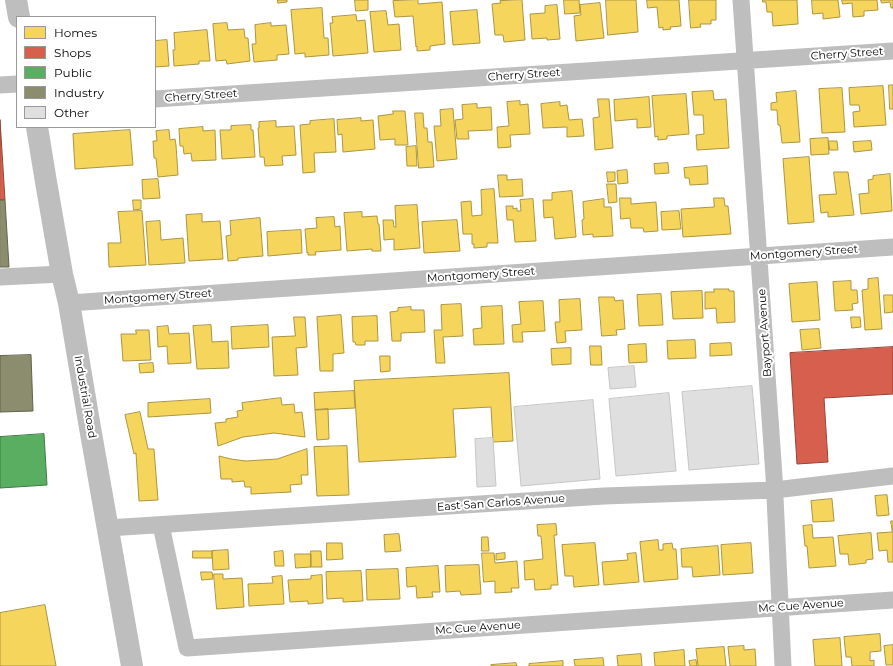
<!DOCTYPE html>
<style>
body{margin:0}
#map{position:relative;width:893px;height:666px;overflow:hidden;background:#fff;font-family:Montserrat,sans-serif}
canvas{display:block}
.legend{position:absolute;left:16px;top:16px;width:140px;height:112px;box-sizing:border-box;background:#fff;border:1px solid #999;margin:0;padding:5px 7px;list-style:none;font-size:12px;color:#000}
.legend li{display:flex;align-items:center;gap:8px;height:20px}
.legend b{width:20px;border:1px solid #999}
</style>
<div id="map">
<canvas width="893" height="666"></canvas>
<ul class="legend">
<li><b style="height:11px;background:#f6d55c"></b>Homes</li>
<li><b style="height:11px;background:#d6604d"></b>Shops</li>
<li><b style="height:11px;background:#5aae61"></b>Public</li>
<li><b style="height:11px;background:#8c8c6e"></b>Industry</li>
<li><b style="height:11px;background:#dfdfdf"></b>Other</li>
</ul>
</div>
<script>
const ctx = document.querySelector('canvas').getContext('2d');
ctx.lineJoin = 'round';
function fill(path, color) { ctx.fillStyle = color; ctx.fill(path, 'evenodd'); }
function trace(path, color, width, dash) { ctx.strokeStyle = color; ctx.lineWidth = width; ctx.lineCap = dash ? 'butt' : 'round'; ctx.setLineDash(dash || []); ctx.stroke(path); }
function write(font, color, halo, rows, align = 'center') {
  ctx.font = font + ' Montserrat,sans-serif'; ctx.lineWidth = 4; ctx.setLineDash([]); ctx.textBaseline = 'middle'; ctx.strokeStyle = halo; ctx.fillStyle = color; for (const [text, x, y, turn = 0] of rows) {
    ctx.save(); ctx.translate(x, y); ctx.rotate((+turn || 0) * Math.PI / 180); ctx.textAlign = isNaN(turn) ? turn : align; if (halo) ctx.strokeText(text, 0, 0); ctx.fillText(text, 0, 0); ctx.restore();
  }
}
const homes = new Path2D(`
 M278,0H287V2L278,3Z
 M355,0H368V10L356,11Z
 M418,0V4L442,2L445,44L430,46V50L417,51V46L416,47L413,16L395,17L393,1Z
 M522,0L525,40L504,42L503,35H495L492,4L501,3L500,1Z
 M564,0H579L580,13L565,14Z
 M606,0H636L638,32L608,35Z
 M647,0H679L681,26L670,27L671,29L663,30V27L659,28L657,7L648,8Z
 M689,0H716V20H711V24H700L701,27L691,28Z
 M763,0H797L798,24L773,26L772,12H767L766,2H763Z
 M812,0H838L840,17L823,19V13L813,14Z
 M842,0H877L878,10L864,11V16L853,17L852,3L843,4Z
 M881,0H893V8H891L890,2L882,3Z
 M600,3L604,38L576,41L574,16L581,15L580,5Z
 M557,5L560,39L547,40V38L532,39L530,14L545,13V6Z
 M322,8L324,38H328L329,55L305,57V53L295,54L291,10Z
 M477,10L480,43L453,45L450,12Z
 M386,11L388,25L399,24L401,50L374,52L370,12Z
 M356,15L357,21L365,20L368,53L333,56L330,23H333L332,17Z
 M227,23L228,30L244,29L245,38H248L250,61L227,64L226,60L216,61L213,24Z
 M271,23V26L286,25L289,54L277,55V60L254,62L252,44H256L255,25Z
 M207,30L210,61H199V64L174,66L173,50H175L174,33Z
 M167,40L169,66L155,67V41Z
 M889,85H893V109H890Z
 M883,86L886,125L854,127L853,112L860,111L859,105H850L849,88Z
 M842,88L845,132L822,133L819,89Z
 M713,91L714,100L726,99L729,148L697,150L696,135L704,134L703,115H694L692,92Z
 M796,91L800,142L782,143L780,125H778L777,110H771V103L777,102L776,93Z
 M686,94L689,134L667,136V139L658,140V136L655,137L652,96Z
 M649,97L651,127L637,128V119L615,121L614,100Z
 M598,99H609L613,148L595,150L593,118L599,117Z
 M520,101V105L528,104L530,134L510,135L511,147L498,148L497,127L509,126L507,102Z
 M560,102V106L567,105L569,120L582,119L584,136L567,137V127L543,128L541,104Z
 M477,104V108L491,107L492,130L468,131L469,139H457L455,120L463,119L462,105Z
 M453,109L457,159L437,161L434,126H441L440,110Z
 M393,111H405L408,145H395V139L380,140L378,116L393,114Z
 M415,113H423L424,128H427L428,142H432L434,167L419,168Z
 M361,118V121L373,120L375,149L343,152L342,134L338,135L337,120Z
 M334,119L336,152L314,153L315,172L303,173L300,125L310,124V121Z
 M276,121V127L294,126L296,155L282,156L283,165L265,166L264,157H260L258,128H259V122Z
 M251,125V130H253L255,157L222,159L220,130H231V126Z
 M203,127V131L215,130L216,160L192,161L191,153L184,154L183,146H180L179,129Z
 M130,130L133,165L75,169L73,134Z
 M169,130L170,140L175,139L176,145L178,175L158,177L156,158H154L153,141H157L156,131Z
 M828,138L829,154L811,155L810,139Z
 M829,141H837L838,150H830Z
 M871,141L872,150L854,152L853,142Z
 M416,146L417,166H407L406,147Z
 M809,157L814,222L788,224L783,159Z
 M668,163L669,173L655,174L654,164Z
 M707,166L708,184L690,185L689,178H685L684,168Z
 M627,170L628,183L618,184L617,171Z
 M607,172H615V181L608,182Z
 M834,172H848L854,215L828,217V212L821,213L819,195L836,194Z
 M890,174L892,211L861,214L859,194L869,193L868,180L873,179V176Z
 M498,175H507V180L522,179L523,196L500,197Z
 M158,179L160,198L143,199L142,180Z
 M607,184H616L617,202L609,203Z
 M494,189L498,243H487V247L474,248V244H472V234H463L461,202L471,201L472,216L482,215L481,190Z
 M572,191L576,237L555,239L553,217L544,218L543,200H552V193Z
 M620,198H631V204L656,202L658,231L644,232L643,228H631L630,218L621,219Z
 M714,198H724L725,206H728L731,234L683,237L681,209L714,207Z
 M533,199L536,241L515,242L513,220H507L506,206H513V209L517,208V211H521L520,200Z
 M604,199V207H611L613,236L593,237V234L583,235L582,220L584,219L583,202Z
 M133,200H141V209L134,210Z
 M417,205L420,248L394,250V239L384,240L383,220H393L394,227H396L395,206Z
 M142,211L146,265L109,267L108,243H121L118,212Z
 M679,211L681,229L662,230L661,212Z
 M362,212V217L377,216L378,224H379L381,251H372V249L347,251L344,213Z
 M202,214V222L220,221L223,259L189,261L186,215Z
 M334,217L335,227L340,226L341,250L315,252L316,255H308V252L307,253L305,229L317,228L316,218Z
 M260,218L263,256L238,258V260L228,261L226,236L231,235L230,221Z
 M457,220L460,251L424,253L422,222Z
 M160,221L161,240L183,238L185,263L149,265L146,222Z
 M301,230L302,253L268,256L267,232Z
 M878,278L882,329L865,330L862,290L868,289V279Z
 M851,281V290H857L858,303L852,304L853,310L835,311L833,282Z
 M817,282L820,320L792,322L789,284Z
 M714,289H729V291H734L735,322L717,323L716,308L705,309V292H714Z
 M702,291L703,318L673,319L671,292Z
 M661,294L663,325L639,326L637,295Z
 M884,295H893V312L885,313Z
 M599,297H614L615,301L623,300L625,329L616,330L617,335L602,336Z
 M580,299L582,330L565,331L566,342L557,343L555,322H560L559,300Z
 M543,301L545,331L522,332L523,342H513L512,325L521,324L519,302Z
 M461,304L463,336L443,337L445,363H436L434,330H442L441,305Z
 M502,306L504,344L474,345L473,329L482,328L481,307Z
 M411,307V310H424L425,332L401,333V341H392L390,312L398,311V308Z
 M341,315L344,353L333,354V371H320L317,317Z
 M377,316L378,341H365V345H356L355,342H353L352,317Z
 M294,317H305L307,347L296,348L298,375L274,376L272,337L295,336Z
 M851,317H860L861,327L852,328Z
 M211,325L212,342L228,341L229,368L197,369L193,326Z
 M268,325L269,347L232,349L231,327Z
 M168,326L169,334L189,333L191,363L168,364L167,346L158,347L157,327Z
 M819,329L821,348L802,350L800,330Z
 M136,330H149L151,360L123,361L121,334H136Z
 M695,340L696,358L668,359L667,341Z
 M731,343L732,355L710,356V344Z
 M646,344L647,362L629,363L628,345Z
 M590,346H601L602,365H591Z
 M571,348V364L552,365L551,349Z
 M380,356H390V371L381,372Z
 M153,363L154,372L140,373L139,364Z
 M509,373L513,441L493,442L491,407L453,409L456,457L359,462L354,381Z
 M354,391L355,408L315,410L314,393Z
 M281,398L282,405L294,404L295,413L302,412L305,437L274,433L243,437L218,446L215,423L226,422V419L238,417L237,411L243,410L242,403Z
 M210,399L211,413L148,417V403Z
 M328,409L329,439L317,440L315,410Z
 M140,412L148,449H154L158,500L139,501L136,453L134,454L125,415Z
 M347,446L349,495L317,496L314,447Z
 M307,449L308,475H301L302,484L290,485L291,492L251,494V487H245L244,481L232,482V479H221L219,456L231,459L246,461L277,459Z
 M887,495L889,515L877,516L875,496Z
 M832,499L834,521L813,522L811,501Z
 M891,521H893V562H888L887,550L879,551L877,533L892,532Z
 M556,524L557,535H554L558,585H551V589L535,590L534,579L525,580L524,561L543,559L541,536H538L537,525Z
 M812,525L813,538L833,537L836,566L809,568L807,546H805L803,526Z
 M871,533L873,559L866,560V563L849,565L848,554H840L838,536Z
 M399,534L401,551L385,552L384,535Z
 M482,537H488L489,551H482Z
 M658,540L659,550H663V544L672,543L673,549H676L678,579L644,582L640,542Z
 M327,543H342L343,559L327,560Z
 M595,543L599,585L574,587L573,576H565L562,545Z
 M751,543L753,573L723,575L721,545Z
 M718,546L720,575L693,577L692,567H682L681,549Z
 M228,550L229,569L213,570L212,551Z
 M193,551H212V558H193Z
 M283,551L284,566H275L274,552Z
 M311,551H321L322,567H311Z
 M482,553H494L495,563L517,561L519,588H511L512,592L495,593V581L484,582Z
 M505,553V559L496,560V554Z
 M636,553L639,582L604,585L602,562L628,560L627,554Z
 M295,554H311V567L296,568Z
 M479,565L481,594L461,595L460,591L446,592L445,566Z
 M438,566L440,592H432L433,597L417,598L416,586L407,587L406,568Z
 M398,569L400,599L367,600L366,570Z
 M361,571L363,601L343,602V598L327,599L326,572Z
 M201,572H212L213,579L202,580Z
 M214,574H223V579L242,578L244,607L217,609Z
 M322,575L323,603L308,604V601L290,602L288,580L311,579V576Z
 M282,576L284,604L249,606L248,584L273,583L272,577Z
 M45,605L56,666H0V613Z
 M880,634L881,651L870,652V661L874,660V666H852L851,657H846L844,637Z
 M840,638L842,666H815L813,640Z
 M893,645V665H886L884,646Z
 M744,646V650L755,649L756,666H730L728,647Z
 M724,647L726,666H698L696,649Z
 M684,650L685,666H655L654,653Z
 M641,654L642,666H618L617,656Z
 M603,658L604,666H575L574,660Z
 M696,660L697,666H690L689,661Z
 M563,661V666H529V664Z
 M516,663L517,666H491V665Z`);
const shops = new Path2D(`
 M0,120L5,200H0Z
 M893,347V394L824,398L828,462L797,464L790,353Z`);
const public = new Path2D(`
 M44,434L47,485L0,488V437Z`);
const industry = new Path2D(`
 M0,200H5L9,267H0Z
 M31,355L33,411L0,412V356Z`);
const building = new Path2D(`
 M634,366L636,387L610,389L608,368Z
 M752,386L759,464L689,470L682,392Z
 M669,393L676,471L616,476L609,399Z
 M593,400L600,479L521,486L514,407Z
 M493,438L496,486L477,487L475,439Z`);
const minor = new Path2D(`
 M741,0L774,476L783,666
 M0,85L17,84
 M155,99L893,51
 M0,277L62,274
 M69,303L893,247
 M161,525L187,648L893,600
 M108,528L604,496L775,490L893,476`);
const major = new Path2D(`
 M16,0L19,17
 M37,127L46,182L62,274L69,303L89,422L132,666`);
const streetNames = [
 ["Cherry Street",847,54,-4],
 ["Cherry Street",524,75,-4],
 ["Cherry Street",201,96,-4],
 ["Montgomery Street",804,253,-4],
 ["Montgomery Street",481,275,-4],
 ["Montgomery Street",158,297,-4],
 ["Bayport Avenue",765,333,-94],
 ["Industrial Road",85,397,80],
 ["East San Carlos Avenue",501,503,-4],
 ["Mc Cue Avenue",801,606,-4],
 ["Mc Cue Avenue",478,628,-4]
];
fill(homes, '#f6d55c');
trace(homes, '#ac9540', 1);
fill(shops, '#d6604d');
trace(shops, '#964336', 1);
fill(public, '#5aae61');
trace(public, '#3f7a44', 1);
fill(industry, '#8c8c6e');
trace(industry, '#62624d', 1);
fill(building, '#dfdfdf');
trace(building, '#c6c6c6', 1);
trace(minor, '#bebebe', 17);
trace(major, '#bebebe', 22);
write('11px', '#000', '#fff', streetNames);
</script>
